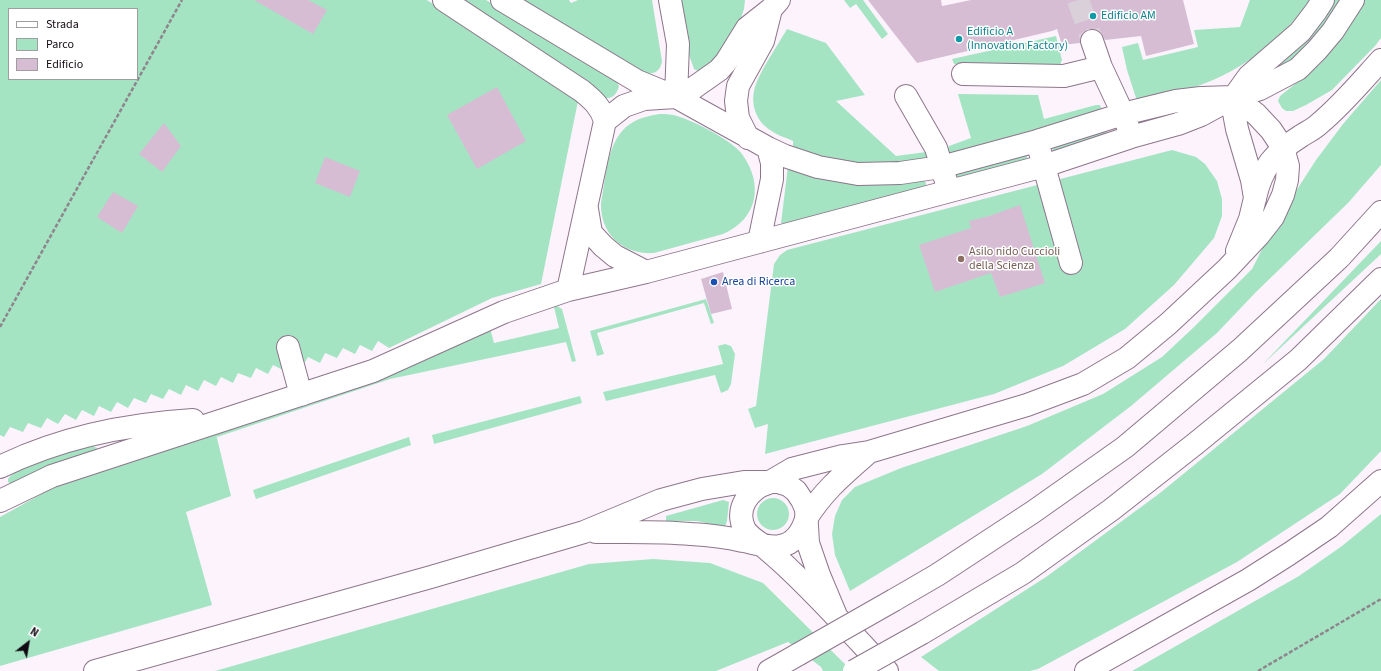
<!DOCTYPE html>
<style>
body{margin:0}
#map{position:relative;width:1381px;height:671px;overflow:hidden;background:#fdf3fc;font-family:"Source Sans 3",sans-serif}
canvas{display:block}
.legend{position:absolute;left:8px;top:8px;width:130px;height:72px;box-sizing:border-box;background:#fff;border:1px solid #a09da0;margin:0;padding:5px 7px;list-style:none;font-size:12px;color:#120a12}
.legend li{display:flex;align-items:center;gap:8px;height:20px}
.legend b{width:20px;border:1px solid #a09da0}
.north{position:absolute;left:8px;top:623px;width:40px;height:40px;-webkit-text-stroke:3px #fff;paint-order:stroke;rotate:31deg;font-size:11px;font-weight:700;line-height:16px;text-align:center;color:#120a12}
.north::after{content:'';display:block;margin:auto;width:14px;height:18px;background:#120a12;clip-path:polygon(50% 0,100% 100%,50% 72%,0 100%)}
</style>
<div id="map">
<canvas width="1381" height="671"></canvas>
<ul class="legend">
<li><b style="height:5px;background:#fff"></b>Strada</li>
<li><b style="height:11px;background:#a4e4c3"></b>Parco</li>
<li><b style="height:11px;background:#d6bdd4"></b>Edificio</li>
</ul>
<div class="north">N</div>
</div>
<script>
const ctx = document.querySelector('canvas').getContext('2d');
ctx.lineJoin = 'round';
function fill(path, color) { ctx.fillStyle = color; ctx.fill(path, 'evenodd'); }
function trace(path, color, width, dash) { ctx.strokeStyle = color; ctx.lineWidth = width; ctx.lineCap = dash ? 'butt' : 'round'; ctx.setLineDash(dash || []); ctx.stroke(path); }
function write(font, color, halo, rows, align = 'center') {
  ctx.font = font + ' "Source Sans 3",sans-serif'; ctx.lineWidth = 3; ctx.setLineDash([]); ctx.textBaseline = 'middle'; ctx.strokeStyle = halo; ctx.fillStyle = color; for (const [text, x, y, turn = 0] of rows) {
    ctx.save(); ctx.translate(x, y); ctx.rotate((+turn || 0) * Math.PI / 180); ctx.textAlign = isNaN(turn) ? turn : align; if (halo) ctx.strokeText(text, 0, 0); ctx.fillText(text, 0, 0); ctx.restore();
  }
}
const green = new Path2D(`
 M0,0H427L578,101L541,284L492,298L389,348L378,341L372,351L360,345L355,354L343,348L337,358L325,353L320,363L308,357L302,367L285,371L273,365L268,374L256,368L251,378L238,373L233,383L221,377L216,386L204,380L198,391L186,385L181,395L169,389L163,399L151,394L146,403L134,398L128,408L117,402L111,412L99,406L94,416L82,410L76,420L65,414L58,424L47,418L41,428L28,423L23,432L10,427L4,437L0,435ZM9,9H137V79H9Z
 M458,0H486L614,76L619,86C617,94 613,99 604,98Z
 M523,0H569L571,3L578,0H652L662,61C661,70 655,75 646,73Z
 M681,0H745L744,9L739,24L715,61L698,71L694,69L689,55Z
 M844,0H863L888,34L882,39L856,4L850,8Z
 M1250,0H1311C1281,40 1243,71 1195,87C1179,93 1162,96 1145,101L1139,100L1136,98L1127,70L1122,47L1138,43L1143,60L1198,47L1194,30L1240,27Z
 M1333,0H1342L1331,17L1305,49L1272,77L1266,72Z
 M1364,0H1381V38L1375,46L1332,90L1306,105L1293,111H1286L1282,108L1278,101L1280,96L1320,64L1338,42Z
 M787,29L826,43L865,95L836,101L896,156L926,152L929,157L927,160L871,165L835,161L793,149V141C784,137 774,134 766,127C756,119 751,104 754,91C757,75 778,45 787,29Z
 M1056,36L1062,60L1060,65L954,64L952,59Z
 M1381,80V165L1348,203L1256,292L1217,333L1131,406L1042,474L850,591L835,555L832,534L835,516L842,500L855,487L901,468L1027,426L1103,394L1162,357L1194,327L1252,269L1276,222L1316,160L1343,124Z
 M958,94L1038,95L1044,119L1096,105H1100L1102,110L1100,113L949,153L947,150L949,146L971,138Z
 M659,114C666,114 673,114 680,117C696,122 733,141 742,154C764,184 758,219 723,234L654,253C623,255 600,234 601,203C606,177 607,139 630,124C638,118 649,116 659,114Z
 M1106,131L1109,134L1053,152L1052,147Z
 M1172,150L1196,157L1205,164L1217,181L1222,199V216L1214,238L1174,285L1125,329L1063,366L994,394L765,454L768,424L755,428L748,409L756,406L774,264L780,255L787,250Z
 M1027,154V159L957,178L956,173Z
 M788,166L923,179L926,183V187L788,224L781,223Z
 M1381,241V254L1380,255L1262,365Z
 M706,299L714,323L711,324L704,303L597,333L604,354L597,356L590,331Z
 M1381,299V451L1340,494L1237,562L1038,669L1030,671H939L921,657L1046,577L1160,493L1324,359Z
 M557,306L562,309L576,361L572,362L566,342L390,379L217,437L216,434L231,496L186,512L212,605L0,666V517L56,486L215,432L311,404L386,376L489,324L494,343L559,328L554,307Z
 M725,344L731,346L735,354L731,384L728,390L721,393L715,375L606,401L603,392L723,364L718,346Z
 M580,396L582,403L434,444L432,435Z
 M409,437L411,445L256,499L253,490Z
 M93,446L97,448L98,451L12,484L8,482V479C18,464 75,450 93,446Z
 M757 514a16 16 0 1 1 32 0a16 16 0 1 1-32 0Z
 M723,500L729,502L727,521L725,527L697,521H666V516Z
 M1381,514V671H1132L1299,576L1342,546Z
 M653,559L710,563L763,583L852,671H823L821,667L788,642L716,671H215L589,564Z`);
const building = new Path2D(`
 M254,0H308L327,10L313,34Z
 M868,0H941L942,6L971,0H1183L1194,44L1146,56L1141,36L1105,40L1100,31L1094,29H1088L1082,33L1080,38V43L1062,45L1057,29L1052,31L917,63Z
 M497,87L526,141L477,169L447,115Z
 M164,123L181,146L162,172L139,154Z
 M325,157L360,171L350,197L315,183Z
 M113,192L138,206L122,233L97,217Z
 M1020,205L1045,283L1000,297L991,273L935,292L919,245L971,228L969,221L989,216Z
 M723,272L732,309L711,314L701,279Z`);
const minorTunnel = new Path2D(`
 M1078,0L1092,41`);
const path = new Path2D(`
 M0,327L182,0
 M1258,671L1381,599`);
const minor = new Path2D(`
 M444,0L582,91C593,100 601,107 605,121
 M502,0L637,81L671,95
 M670,0L678,44L676,97
 M1092,41L1101,67L1123,114L1128,127
 M963,74L1064,76L1101,67
 M906,96L936,148L946,181
 M676,97L692,89L719,70L726,62L747,28L771,9L779,0
 M748,138L738,118L736,101L738,86L763,41L771,9
 M1040,152L1071,263
 M587,209L591,233L603,246L615,256L646,272L1044,166L1131,137L1178,124L1201,115L1234,97L1260,89L1298,69L1317,50L1333,31L1353,0
 M759,242L772,179V163L768,148
 M1237,251L1250,219L1255,198L1252,180L1237,129L1234,113V97L1249,76L1300,32L1316,11L1323,0
 M568,290L605,121L624,106L644,99L676,97L768,148L785,156L818,167L858,174L900,173L941,167L1037,141L1123,114L1176,101L1201,98L1234,97L1256,114L1271,130L1283,148L1288,166L1287,180L1283,195L1273,217L1259,235L1227,269L1168,324L1127,358L1083,384L1027,405L869,452L843,456L792,469L768,483
 M288,347L301,395
 M0,467C59,438 128,424 193,420
 M0,501L52,476L373,371L504,312L568,290L646,272
 M806,519C824,490 844,474 869,452`);
const major = new Path2D(`
 M768,483C749,489 734,509 745,530C749,536 755,540 761,544C771,553 781,561 790,570C824,602 855,637 887,671
 M596,532C628,532 660,531 691,534C709,535 726,537 743,541C755,543 768,548 780,546C794,544 802,532 806,519
 M95,671L431,577L584,532L661,500L702,489L744,482H778L788,485L796,491L802,500L806,509L808,543L819,575L837,618
 M1086,671L1248,580L1289,554L1329,527L1381,481`);
const highway = new Path2D(`
 M1255,198C1262,167 1274,153 1301,136C1307,132 1314,129 1319,124C1342,105 1361,82 1381,60
 M894,600L937,575L1033,512L1125,447L1240,350L1339,258L1381,212
 M922,633L1023,573L1111,510L1195,444L1298,360L1381,279
 M769,671L799,654`);
const highwayBridge = new Path2D(`
 M799,654L894,600
 M854,671L922,633`);
const markers = [
 [1093,16,4,"#0f9aa8"],
 [959,39,4,"#0f9aa8"],
 [961,259,4,"#8d6e63"],
 [714,282,4,"#1a4fb4"]
];
const cultureNames = [
 ["Edificio AM",1101,16],
 ["Edificio A",967,32],
 ["(Innovation Factory)",967,46]
];
const educationNames = [
 ["Asilo nido Cuccioli",969,252],
 ["della Scienza",969,266]
];
const transitNames = [
 ["Area di Ricerca",722,282]
];
fill(green, '#a4e4c3');
fill(building, '#d6bdd4');
trace(minorTunnel, '#dad0d9', 22, [22, 11]);
trace(minor, '#8d768b', 24);
trace(major, '#8d768b', 24);
trace(highway, '#8d768b', 24);
trace(path, '#8e858d', 2.5, [4, 2]);
trace(minor, '#fff', 22);
trace(major, '#fff', 22);
trace(highway, '#fff', 22);
trace(highwayBridge, '#8d768b', 24, []);
trace(highwayBridge, '#fff', 22);
for (const [x, y, r, color] of markers) { const dot = new Path2D(); dot.arc(x, y, r, 0, 2 * Math.PI); ctx.fillStyle = color; ctx.fill(dot); trace(dot, '#fff', 1.5); }
write('12px', '#0d838f', '#fff', cultureNames, 'left');
write('12px', '#785e54', '#fff', educationNames, 'left');
write('12px', '#164399', '#fff', transitNames, 'left');
</script>
